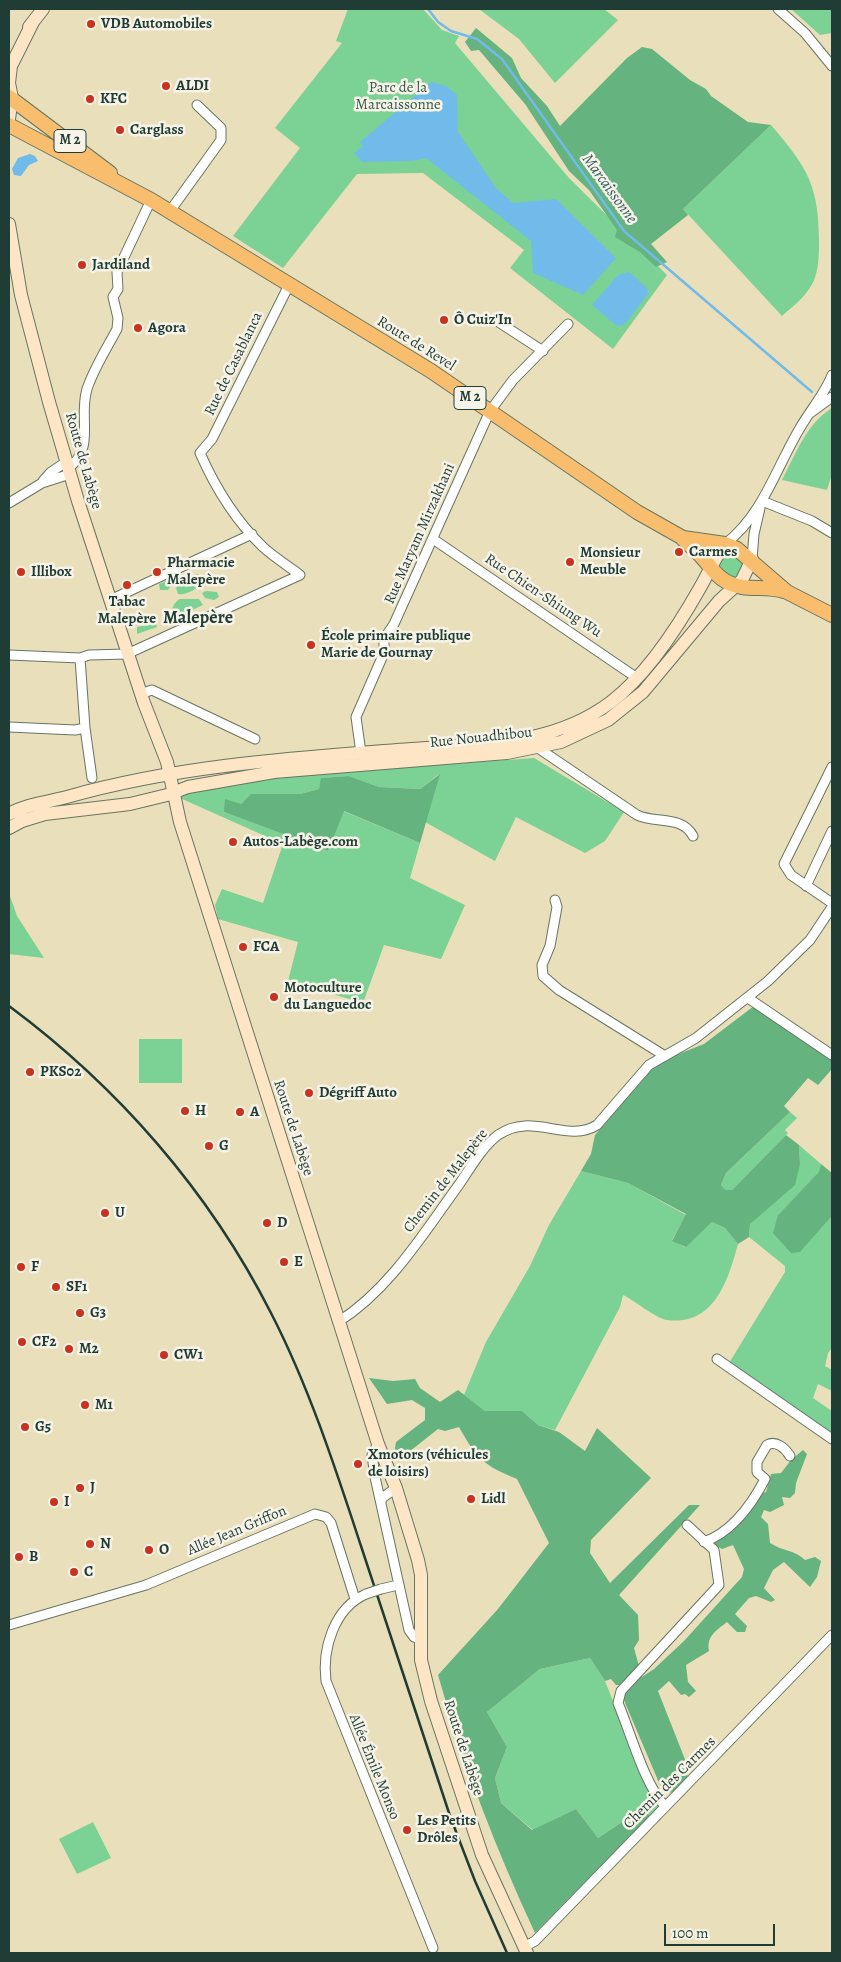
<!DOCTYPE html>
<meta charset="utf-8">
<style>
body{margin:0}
#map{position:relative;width:841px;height:1962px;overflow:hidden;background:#e9dfba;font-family:Alegreya,serif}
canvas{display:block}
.frame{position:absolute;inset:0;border:10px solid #1f3d34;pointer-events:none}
.scale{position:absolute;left:664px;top:1924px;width:111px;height:22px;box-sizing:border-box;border:2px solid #1f3d34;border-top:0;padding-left:6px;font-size:15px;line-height:18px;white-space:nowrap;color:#1f3d34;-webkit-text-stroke:4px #f7f3e8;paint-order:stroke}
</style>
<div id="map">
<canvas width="841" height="1962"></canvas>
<div class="frame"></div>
<div class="scale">100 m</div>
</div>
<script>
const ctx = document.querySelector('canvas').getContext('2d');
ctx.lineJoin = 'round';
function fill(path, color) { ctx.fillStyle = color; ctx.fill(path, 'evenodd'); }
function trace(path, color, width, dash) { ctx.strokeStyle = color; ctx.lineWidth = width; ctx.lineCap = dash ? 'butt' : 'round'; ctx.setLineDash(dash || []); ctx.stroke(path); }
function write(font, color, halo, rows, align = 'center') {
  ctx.font = font + ' Alegreya,serif'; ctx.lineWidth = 5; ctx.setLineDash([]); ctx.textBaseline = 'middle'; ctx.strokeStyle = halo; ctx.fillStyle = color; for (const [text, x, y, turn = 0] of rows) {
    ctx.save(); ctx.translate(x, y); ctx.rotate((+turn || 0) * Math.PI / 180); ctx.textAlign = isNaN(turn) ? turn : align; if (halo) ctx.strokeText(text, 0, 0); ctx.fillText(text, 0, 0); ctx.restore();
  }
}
const green = new Path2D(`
 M348,9H423L442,30L459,36L455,43L569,178L667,275L613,349L510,268L524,250L423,173L357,174L283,268L233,236L300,148L275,128L342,43L336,41Z
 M479,9H604L618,20L555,83L519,39Z
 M791,9H832V33L820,35Z
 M771,125C809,169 819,187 819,245C819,257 818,276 811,286C804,298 792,307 782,316L683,209Z
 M832,408V474L827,490L782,480C796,454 806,424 832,408Z
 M728,551L745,562L738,577L735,578L718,569L725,553Z
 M198,574L203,581C200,588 185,596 178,594L176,588L183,577Z
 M173,578L175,580L168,590H160L159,584Z
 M206,591L217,592L219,597L214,600L205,598L202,593Z
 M180,599H199L203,605L173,619C170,612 173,602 180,599Z
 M156,623L157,627L137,634V627Z
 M534,758L624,812L605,841L585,853L516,817L495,861L425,822L439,774L420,789L379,787L349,776L322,778L319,789L300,794H252L241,804L224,812L328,851L343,811L420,843L410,878L465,905L441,959L384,945L363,1003L288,981L298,942L218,919L215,905L222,889L263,903L283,844L180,798L192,791L291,776Z
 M9,893L17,916L44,958L9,954Z
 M139,1039H182V1083H139Z
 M790,1112L797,1118L785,1130L788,1133L786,1135L732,1190H726L721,1185L726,1173Z
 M799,1145L821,1164L820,1172L778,1215L799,1252L832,1216V1348L828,1353L825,1366L832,1370V1391L818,1384L813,1398L832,1411V1435L729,1363L785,1272V1266L749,1237L750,1224L800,1164Z
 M581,1171L628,1183L686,1215L672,1240L685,1247L712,1222L725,1228L738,1244C728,1281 714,1326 667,1320C655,1318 634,1300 623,1295L620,1307L555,1430L538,1425L522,1411H485L464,1395L486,1342L530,1266L549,1225Z
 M590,1658L605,1681L649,1791L660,1806L650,1816L643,1808L598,1838L576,1809L533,1830L501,1803L495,1778L507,1747L487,1712L540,1669Z
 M93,1822L111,1858L77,1874L59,1839Z`);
const forest = new Path2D(`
 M476,28L512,58L521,78L547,106L560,126L627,58L642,47L652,49L690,80L706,89L711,96L748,122L771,125L683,209L688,215L651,244L667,262L656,267L640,252L615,237L617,230L589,190L569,171L525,104L479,50L471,51L465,42Z
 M440,774L420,843L344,811L328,851L224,812L225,799L241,804L251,794H300L319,789L321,778L349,776L379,787L420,789Z
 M754,1006L832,1061V1069L818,1085L808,1078L784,1106L790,1112L726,1173L721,1185L726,1190H732L786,1135L799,1145L800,1164L795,1185L750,1224L749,1237L738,1244L725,1228L712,1222L686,1247L672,1241L686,1214L628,1183L581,1171L591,1154L595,1135L658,1062L704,1044Z
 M821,1164L832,1173V1216L800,1252L791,1253L773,1233L778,1215L819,1172Z
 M369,1378L393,1381L415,1379L420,1388L440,1402L458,1390L485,1411H522L538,1425L559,1432L585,1451L597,1428L651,1478L591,1540L590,1553L610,1583L689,1505H700L619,1595L638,1615L639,1640L634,1648L642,1677L654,1669L684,1641L742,1577L744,1569L733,1545L722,1549L712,1543L736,1518L754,1495L766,1492L771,1474L781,1473L791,1460L803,1450L807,1454L796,1483L795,1493L790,1498L782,1497L784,1505L770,1512L764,1510L761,1517L768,1524L770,1543C782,1551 795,1550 805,1560L815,1557L821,1561L817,1577L810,1587L784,1562L773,1570L764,1588L775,1600L771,1602L756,1596L749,1598L735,1614L747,1626L745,1632H737L727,1622C717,1630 706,1636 709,1651L686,1665L688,1682L696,1691L689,1697L685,1694L681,1695L669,1681L658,1691L688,1767L687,1781L674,1792L667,1793L660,1785L623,1698L628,1689L625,1685H616L611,1679L605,1681L590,1658L540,1669L487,1712L507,1747L495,1778L501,1803L532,1830L576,1809L598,1838L643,1808L650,1816L535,1933C496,1849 463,1764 438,1675L498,1609L549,1543L517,1479C483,1465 477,1459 459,1427L445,1431L438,1429L400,1459L394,1454L396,1442L425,1420V1408L412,1400L387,1404Z`);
const water = new Path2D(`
 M431,82L446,86L457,95L458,132L496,188L513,203L556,199L616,258L583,295L533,273L531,241L426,158L412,161L362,162L354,153L363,146L360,142Z
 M30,154L35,156L38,161L29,165L21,176L14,175L12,169L18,158Z
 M629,272L647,288L648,294L624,325L617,326L592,305L618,275Z`);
const stream = new Path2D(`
 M428,9L438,22L451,31L477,39L502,59L624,231L812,392`);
const street = new Path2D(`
 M778,9L805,33L832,66
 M170,211L221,140V128L197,105
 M500,323L543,351
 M810,413L832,397
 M68,468C96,449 78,417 87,389C94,368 107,348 117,329L118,318L113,297L118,289L117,272L151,200
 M43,481L51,472L66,462
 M762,501L812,521L832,533
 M9,503L42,483L70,474
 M433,539L637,678
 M725,544C763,515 776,468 800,428C809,412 826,392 832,375
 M752,559L754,534L760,508
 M110,600L252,534
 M9,655L80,658L89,655L127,654L300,575C288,566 274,557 263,547C236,521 215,487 200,453L212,439L289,285
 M140,694L152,690L255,739
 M9,727L75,730L85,728L80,658
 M85,728L92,778
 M538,748L637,815C656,824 682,815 693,836
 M361,753L356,717L384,653V639L394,624L490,411L513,380L568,324
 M832,767L784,864L791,875L832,903
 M806,886L832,831
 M555,900L557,907L550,946L542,965L543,976L559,990L665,1056
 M748,998L832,1055
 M338,1322C389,1290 423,1234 458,1186C470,1169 481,1148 498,1135C532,1111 567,1144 597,1125L649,1065L696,1038L768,981L810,940L832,907
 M717,1359L832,1439
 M378,1444L372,1455L375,1477L409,1630L414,1637L420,1639
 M381,1502L382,1498L396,1488
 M704,1542C732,1532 752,1504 765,1479L757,1472V1462L767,1445C776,1440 785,1448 790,1456
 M381,1589L398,1585
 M366,1594C334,1608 322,1649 326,1681L433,1948
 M9,1625L146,1585L315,1514L326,1517L331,1523L355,1599
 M665,1806C645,1786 630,1731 618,1703L621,1691L719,1585L714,1550L687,1525
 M524,1947L535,1941L832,1635`);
const secondary = new Path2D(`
 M29,27L43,9
 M9,119L12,98L9,83L11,66L33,22
 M9,224L21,295L49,402L78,501L144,703L167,762L180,822L378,1444L396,1488L418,1560L421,1575V1660L431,1701L482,1855L527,1953
 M9,814C27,804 48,802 67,797C179,765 296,758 411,749C481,744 553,746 611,702C648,674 678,627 701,586C709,572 715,557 725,544
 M9,828L22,821L45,814L130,804L167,795L188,787L274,772L507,753L561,742L608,720L643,692L719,601L742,580L752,559`);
const primary = new Path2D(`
 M9,97L110,173
 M9,125L151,200L431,371L637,512L683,538L725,544L737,549L787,592L832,615
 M683,539C688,544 695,549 700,555C714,570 719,583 742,587C756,589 770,587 784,591`);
const rail = new Path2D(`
 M9,1006C118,1087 209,1191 271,1313C309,1387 335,1467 361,1546C391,1636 420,1726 450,1816L475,1881L507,1953`);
const streetBridge = new Path2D(`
 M366,1594L381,1589`);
const markers = [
 [91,24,5,"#c8321e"],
 [166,86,5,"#c8321e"],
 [90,99,5,"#c8321e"],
 [120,130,5,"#c8321e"],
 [82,265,5,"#c8321e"],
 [444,320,5,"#c8321e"],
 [138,328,5,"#c8321e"],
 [679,552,5,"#c8321e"],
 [570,562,5,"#c8321e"],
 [21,572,5,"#c8321e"],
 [157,572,5,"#c8321e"],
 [127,585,5,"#c8321e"],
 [311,645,5,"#c8321e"],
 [233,842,5,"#c8321e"],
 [243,947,5,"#c8321e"],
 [274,997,5,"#c8321e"],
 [30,1072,5,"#c8321e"],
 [309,1093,5,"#c8321e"],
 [185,1111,5,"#c8321e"],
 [240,1112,5,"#c8321e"],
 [209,1146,5,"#c8321e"],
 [105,1213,5,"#c8321e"],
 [267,1223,5,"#c8321e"],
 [284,1262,5,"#c8321e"],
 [21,1267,5,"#c8321e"],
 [56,1287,5,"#c8321e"],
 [80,1313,5,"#c8321e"],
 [22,1342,5,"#c8321e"],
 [69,1349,5,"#c8321e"],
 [164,1355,5,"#c8321e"],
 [85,1405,5,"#c8321e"],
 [25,1427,5,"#c8321e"],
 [358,1464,5,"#c8321e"],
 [80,1488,5,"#c8321e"],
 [471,1499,5,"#c8321e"],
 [54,1502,5,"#c8321e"],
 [90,1544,5,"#c8321e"],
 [149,1550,5,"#c8321e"],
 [19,1557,5,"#c8321e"],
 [74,1572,5,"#c8321e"],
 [407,1830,5,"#c8321e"]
];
const shields = [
 [70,141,32],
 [470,398,32]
];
const shieldNames = [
 ["M 2",70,141],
 ["M 2",470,398]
];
const poiNames = [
 ["VDB Automobiles",101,24],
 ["ALDI",176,86],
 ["KFC",100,99],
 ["Carglass",130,130],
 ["Jardiland",92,265],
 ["Ô Cuiz'In",454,320],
 ["Agora",148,328],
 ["Carmes",689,552],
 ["Monsieur",580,553],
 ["Meuble",580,570],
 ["Pharmacie",167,563],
 ["Malepère",167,580],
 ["Illibox",31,572],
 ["Tabac",127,602,"center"],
 ["Malepère",127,619,"center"],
 ["École primaire publique",321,636],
 ["Marie de Gournay",321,653],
 ["Autos-Labège.com",243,842],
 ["FCA",253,947],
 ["Motoculture",284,988],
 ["du Languedoc",284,1005],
 ["PKS02",40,1072],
 ["Dégriff Auto",319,1093],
 ["H",195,1111],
 ["A",250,1112],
 ["G",219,1146],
 ["U",115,1213],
 ["D",277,1223],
 ["E",294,1262],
 ["F",31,1267],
 ["SF1",66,1287],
 ["G3",90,1313],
 ["CF2",32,1342],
 ["M2",79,1349],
 ["CW1",174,1355],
 ["M1",95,1405],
 ["G5",35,1427],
 ["Xmotors (véhicules",368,1455],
 ["de loisirs)",368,1472],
 ["J",90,1488],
 ["Lidl",481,1499],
 ["I",64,1502],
 ["N",100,1544],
 ["O",159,1550],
 ["B",29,1557],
 ["C",84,1572],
 ["Les Petits",417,1821],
 ["Drôles",417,1838]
];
const parkNames = [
 ["Parc de la",398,88],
 ["Marcaissonne",398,105]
];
const streetNames = [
 ["Route de Revel",416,344,32],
 ["Rue de Casablanca",234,364,-64],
 ["Route de Labège",83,461,74],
 ["Rue Maryam Mirzakhani",420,534,-66],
 ["Rue Chien-Shiung Wu",543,596,34],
 ["Rue Nouadhibou",481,738,-6],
 ["Route de Labège",293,1128,72],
 ["Chemin de Malepère",446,1181,-52],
 ["Allée Jean Griffon",237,1531,-23],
 ["Route de Labège",463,1748,72],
 ["Allée Émile Monso",374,1767,68],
 ["Chemin des Carmes",670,1783,-45]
];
const waterNames = [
 ["Marcaissonne",609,189,54]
];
const quarterNames = [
 ["Malepère",198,619]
];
fill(green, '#7cd194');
fill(forest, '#65b37e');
fill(water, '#71bbea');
trace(stream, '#71bbea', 2.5);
trace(street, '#667663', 11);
trace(secondary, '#667663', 14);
trace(primary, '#667663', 16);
trace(street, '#fff', 9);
trace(secondary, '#fde5c5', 12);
trace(primary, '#f9be6d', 14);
trace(rail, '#1f3d34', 2.5);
trace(streetBridge, '#667663', 11, []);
trace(streetBridge, '#fff', 9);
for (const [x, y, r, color] of markers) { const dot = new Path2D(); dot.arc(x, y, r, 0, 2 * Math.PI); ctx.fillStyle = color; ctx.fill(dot); trace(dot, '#f7f3e8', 2); }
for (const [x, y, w] of shields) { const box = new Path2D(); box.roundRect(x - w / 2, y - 11.5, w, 23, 4); ctx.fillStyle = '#f7f3e8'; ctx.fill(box); trace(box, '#1f3d34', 1); }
write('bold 14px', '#1f3d34', null, shieldNames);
write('bold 15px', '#1f3d34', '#f7f3e8', poiNames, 'left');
write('15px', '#325b47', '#f7f3e8', parkNames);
write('15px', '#1f3d34', '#f7f3e8', streetNames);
write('italic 16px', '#345c62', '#f7f3e8', waterNames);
write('bold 18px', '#1f3d34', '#f7f3e8', quarterNames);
</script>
